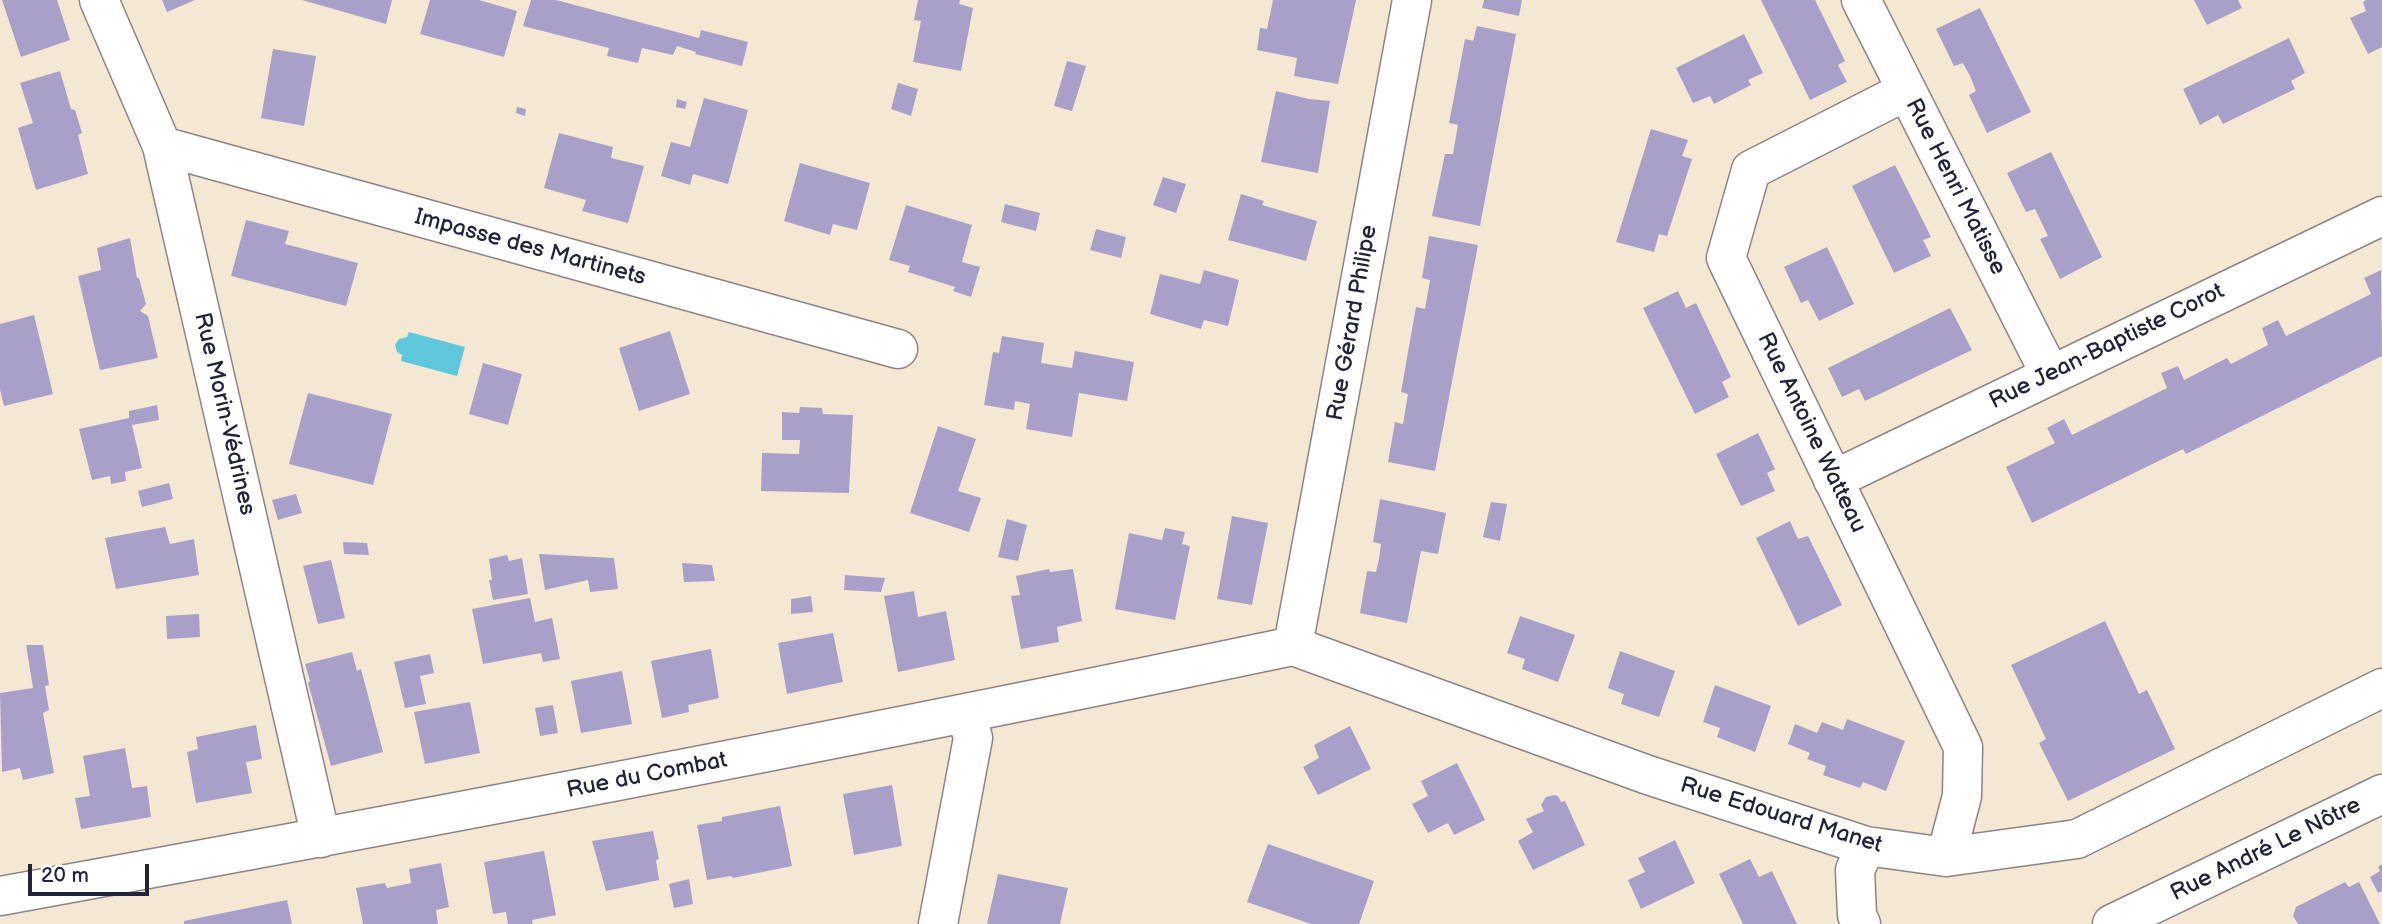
<!DOCTYPE html>
<meta charset="utf-8">
<style>
body{margin:0}
#map{position:relative;width:2382px;height:924px;overflow:hidden;background:#f5e8d3;font-family:"Balsamiq Sans",sans-serif}
canvas{display:block}
.scale{position:absolute;left:28px;top:864px;width:121px;height:32px;box-sizing:border-box;border:4px solid #22223b;border-top:0;padding-left:9px;font-size:21px;line-height:24px;white-space:nowrap;color:#22223b;-webkit-text-stroke:5px #fff;paint-order:stroke}
</style>
<div id="map">
<canvas width="2382" height="924"></canvas>
<div class="scale">20 m</div>
</div>
<script>
const ctx = document.querySelector('canvas').getContext('2d');
ctx.lineJoin = 'round';
function fill(path, color) { ctx.fillStyle = color; ctx.fill(path, 'evenodd'); }
function trace(path, color, width, dash) { ctx.strokeStyle = color; ctx.lineWidth = width; ctx.lineCap = dash ? 'butt' : 'round'; ctx.setLineDash(dash || []); ctx.stroke(path); }
function write(font, color, halo, rows, align = 'center') {
  ctx.font = font + ' "Balsamiq Sans",sans-serif'; ctx.lineWidth = 7; ctx.setLineDash([]); ctx.textBaseline = 'middle'; ctx.strokeStyle = halo; ctx.fillStyle = color; for (const [text, x, y, turn = 0] of rows) {
    ctx.save(); ctx.translate(x, y); ctx.rotate((+turn || 0) * Math.PI / 180); ctx.textAlign = isNaN(turn) ? turn : align; if (halo) ctx.strokeText(text, 0, 0); ctx.fillText(text, 0, 0); ctx.restore();
  }
}
const water = new Path2D(`
 M409,332L465,347L457,376L401,361L402,355L397,352L395,345L399,339L407,337Z`);
const building = new Path2D(`
 M2,0H57L70,40L21,57Z
 M162,0H195L167,12Z
 M302,0H392L386,24Z
 M430,0H479L517,11L504,57L420,34Z
 M531,0H556L699,38L701,30L748,42L742,66L695,54L696,52L677,46L673,55L642,48L638,63L607,56L609,48L523,26Z
 M918,0H960L959,4L973,8L961,71L913,62L921,21L914,20Z
 M1273,0H1356L1338,84L1294,76L1297,58L1257,50L1260,28L1267,29Z
 M1484,0H1522L1519,16L1482,8Z
 M1761,0H1815L1845,61L1838,65L1847,82L1810,100Z
 M2194,0H2238L2242,8L2207,25Z
 M2366,0H2382V47L2368,54L2350,18L2366,11L2363,2Z
 M1980,8L2031,112L1987,133L1969,95L1976,91L1970,76L1963,63L1954,66L1936,29Z
 M1477,26L1516,34L1480,226L1432,216L1445,154H1453L1458,125L1449,123L1465,39L1473,41Z
 M1744,34L1763,73L1748,80L1751,85L1714,104L1710,96L1693,103L1676,68Z
 M2289,38L2305,73L2291,81L2295,89L2223,124L2218,115L2200,125L2183,89Z
 M273,49L316,56L304,126L261,118Z
 M1067,61L1086,66L1072,111L1054,106Z
 M60,71L71,109L75,110L82,133L78,135L88,174L36,190L18,128L33,123L20,83Z
 M898,83L918,89L911,116L891,109Z
 M1276,91L1309,99L1330,101L1318,173L1261,162Z
 M704,98L748,110L728,184L693,174L690,185L661,176L671,142L690,147Z
 M677,99L687,102L685,109L676,107Z
 M517,107L526,109L525,116L516,113Z
 M1651,129L1688,140L1682,156L1692,159L1667,236L1659,234L1654,252L1616,242Z
 M559,133L613,147L611,158L644,166L628,223L582,211L586,200L544,188Z
 M2051,152L2102,257L2060,279L2040,239L2048,236L2035,209L2026,212L2007,173Z
 M800,163L870,183L857,230L833,224L830,235L784,221Z
 M1895,165L1931,237L1923,240L1931,256L1894,273L1852,186Z
 M1163,177L1186,184L1176,213L1153,205Z
 M1241,194L1264,201L1262,205L1317,221L1306,261L1228,240Z
 M1005,204L1040,213L1036,231L1001,222Z
 M906,205L972,225L962,262L980,267L971,297L953,291L955,287L908,272L910,266L889,260Z
 M246,220L289,231L285,244L358,263L346,306L231,276Z
 M1096,229L1126,237L1121,258L1090,250Z
 M1429,236L1478,245L1435,471L1388,462L1395,422L1403,424L1408,394L1401,392L1416,307L1425,309L1430,280L1422,278Z
 M130,238L137,278H139L146,304L140,311L148,316L158,358L100,370L78,276L101,270L97,248Z
 M1827,247L1854,304L1819,321L1808,300L1801,303L1784,267Z
 M1204,270L1239,280L1228,326L1204,320L1201,329L1150,314L1160,274L1200,284Z
 M2381,270L2382,356L2186,454L2183,449L2032,523L2006,467L2055,443L2047,428L2064,419L2072,435L2167,388L2161,373L2178,366L2184,380L2227,358L2231,364L2268,345L2262,328L2278,320L2286,336L2371,294L2364,278Z
 M1678,291L1686,308L1696,303L1731,377L1722,382L1729,397L1695,414L1643,308Z
 M1950,308L1972,350L1865,401L1859,389L1842,397L1828,368Z
 M34,315L53,394L4,406L0,390V324Z
 M670,331L690,394L639,411L619,348Z
 M1002,336L1044,343L1041,363L1072,368L1075,351L1134,362L1127,401L1079,393L1072,437L1026,429L1030,404L1015,401L1014,410L984,405L993,352L999,353Z
 M483,363L522,374L508,425L469,414Z
 M308,393L392,414L373,485L289,464Z
 M157,405L159,420L132,425L142,468L125,472L126,481L111,484L110,476L92,480L79,429L129,418V411Z
 M800,407L822,408L823,414L853,415L849,493L761,491L762,453L799,454L800,440H782V412L799,413Z
 M938,426L976,439L958,491L981,498L969,532L910,513Z
 M1758,433L1775,469L1767,473L1775,491L1741,506L1716,454Z
 M169,483L173,499L142,507L138,491Z
 M296,494L302,513L278,520L272,500Z
 M1380,499L1446,513L1438,554L1421,551L1407,623L1360,613L1367,571L1376,572L1379,559L1381,544L1373,542Z
 M1491,502L1507,504L1500,541L1483,537Z
 M1232,516L1268,523L1252,605L1217,599Z
 M1007,519L1027,525L1018,561L998,557Z
 M1790,521L1798,539L1808,536L1842,605L1798,626L1756,538Z
 M165,527L170,544L194,539L199,575L116,589L105,538Z
 M1165,528L1185,532L1182,544L1190,546L1175,620L1115,609L1129,533L1162,540Z
 M343,542L367,543L369,555L344,554Z
 M539,554L614,558L618,589L590,592L588,580L545,590Z
 M507,555L509,561L522,558L528,594L493,600L489,580H492L489,559Z
 M331,560L345,618L318,624L303,566Z
 M682,563L712,565L715,581L684,582Z
 M1049,569L1050,572L1073,569L1082,621L1057,627L1059,642L1021,649L1011,596L1020,595L1016,576Z
 M845,575L885,578L881,592L844,590Z
 M914,591L918,617L946,611L955,660L898,672L884,596Z
 M811,596L813,612L791,614V599Z
 M530,598L535,622L552,618L560,659L543,662L541,653L483,664L472,609Z
 M199,614L200,637L167,639L166,616Z
 M1520,616L1575,635L1558,682L1522,669L1525,659L1507,653Z
 M2105,621L2139,694L2147,690L2175,749L2068,801L2039,743L2046,739L2011,665Z
 M833,633L843,682L787,694L778,643Z
 M26,645H43L49,685L45,686L49,710L43,713L54,773L23,780L20,768L2,772L0,693L33,688Z
 M711,649L719,698L688,705L689,712L662,718L651,661Z
 M1620,651L1675,671L1659,717L1621,704L1624,694L1608,688Z
 M352,652L357,671L361,669L383,752L331,766L308,683L310,681L305,664Z
 M430,654L434,673L420,676L426,704L405,708L394,662Z
 M622,671L632,724L581,733L571,681Z
 M1715,685L1771,706L1755,752L1717,737L1720,728L1703,722Z
 M470,702L480,753L425,764L414,712Z
 M553,705L558,733L540,736L535,708Z
 M1847,719L1905,741L1886,791L1863,782L1860,788L1823,775L1826,766L1807,759L1810,753L1788,744L1795,724L1817,733L1822,722L1843,730Z
 M256,725L262,759L246,762L252,793L196,803L187,752L198,749L196,737Z
 M1350,726L1371,769L1318,795L1303,767L1319,758L1314,745Z
 M125,748L132,788L147,786L151,817L81,829L75,798L90,796L83,756Z
 M1457,763L1485,820L1454,835L1448,823L1428,833L1412,804L1428,796L1421,781Z
 M892,785L902,846L854,855L843,794Z
 M1554,795L1558,796L1561,802L1565,801L1585,845L1533,870L1518,841L1533,832L1526,819L1544,811L1541,805L1546,797Z
 M780,806L792,866L733,878L731,876L707,880L697,825L722,821V817Z
 M653,831L659,859L656,860L659,880L606,891L592,841Z
 M1675,840L1695,883L1641,909L1628,880L1645,872L1638,858Z
 M1268,844L1374,881L1359,924H1311L1247,902Z
 M544,851L556,915L532,920L533,924H508L506,912L493,914L484,862Z
 M1750,859L1759,877L1772,871L1797,924H1743L1719,874Z
 M441,863L449,907L436,910L438,924H363L356,888L385,883L387,888L411,883L409,869Z
 M2382,864V891L2378,893L2370,877L2380,871L2378,867Z
 M998,874L1068,888L1060,924H987Z
 M689,879L693,904L674,908L669,884Z
 M2345,882L2349,887L2359,882L2380,924H2298L2293,916L2296,907Z
 M287,900L292,924H184V921Z`);
const minor = new Path2D(`
 M99,0L162,146L321,838
 M1861,0L2050,374
 M1906,91L1751,170L1726,258L1963,747L1962,796L1946,857
 M162,146L898,349
 M1833,480L2382,216
 M1293,646L1648,775L1866,846L1946,857L2077,839L2382,688
 M1293,646L1412,0
 M0,896C432,818 863,736 1293,646
 M938,924L973,738L967,715
 M1861,924L1857,915L1855,870L1866,846
 M2112,924L2382,794`);
const streetNames = [
 ["Rue Henri Matisse",1955,187,63],
 ["Impasse des Martinets",530,248,15],
 ["Rue Gérard Philipe",1353,323,-80],
 ["Rue Jean-Baptiste Corot",2107,347,-26],
 ["Rue Morin-Védrines",224,414,77],
 ["Rue Antoine Watteau",1811,433,64],
 ["Rue du Combat",647,776,-11],
 ["Rue Edouard Manet",1781,816,17],
 ["Rue André Le Nôtre",2266,850,-26]
];
fill(water, '#5fc7dc');
fill(building, '#a9a0ca');
trace(minor, '#8c8587', 41);
trace(minor, '#fff', 38);
write('23px', '#22223b', '#fff', streetNames);
</script>
